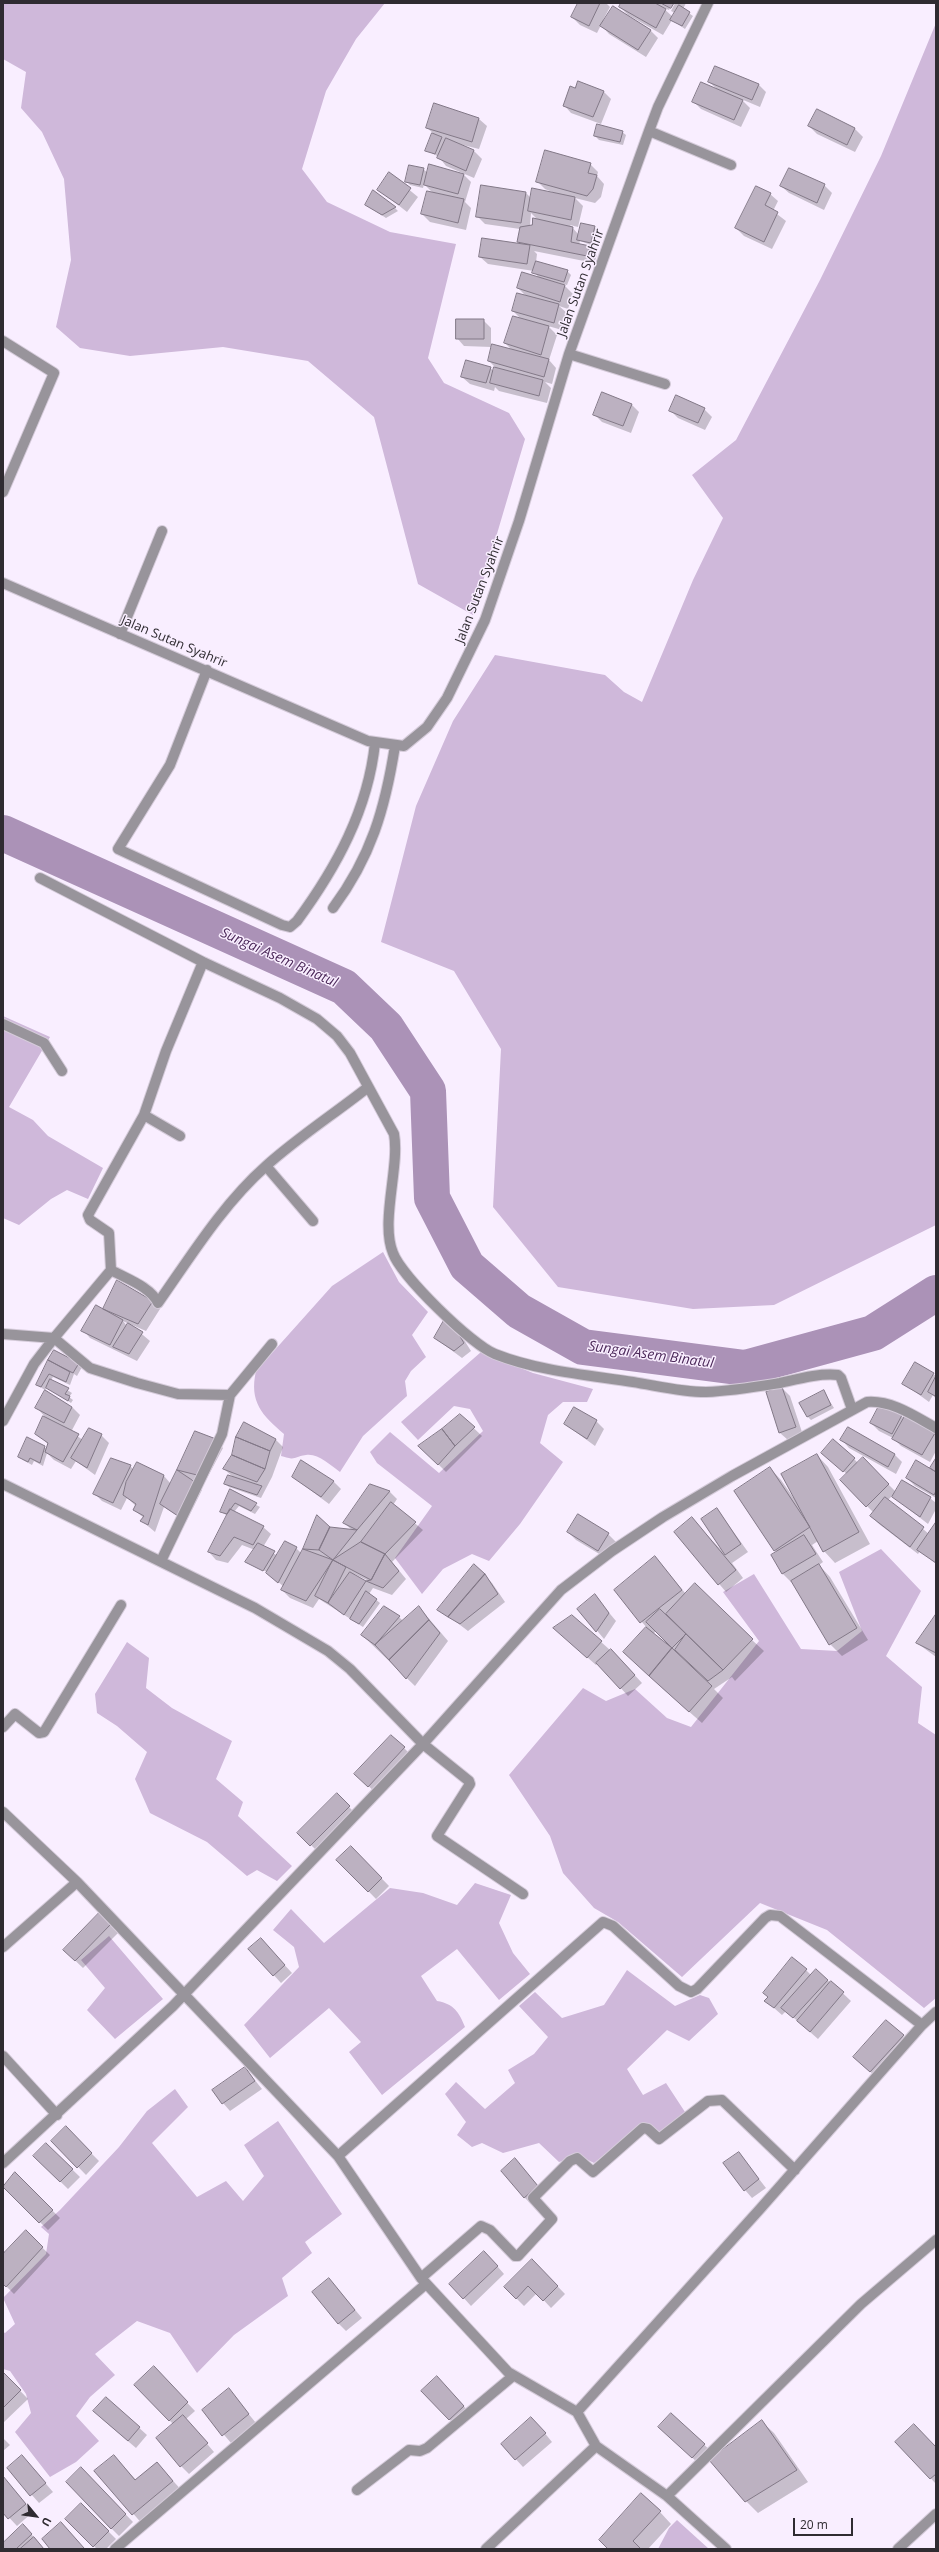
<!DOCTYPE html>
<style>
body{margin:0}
#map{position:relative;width:939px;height:2552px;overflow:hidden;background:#f9eeff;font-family:"Open Sans",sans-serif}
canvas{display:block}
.frame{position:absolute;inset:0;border:4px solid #2f2b31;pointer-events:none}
.north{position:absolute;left:16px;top:2496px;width:40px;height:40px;-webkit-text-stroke:3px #f9eeff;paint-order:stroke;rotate:119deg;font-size:11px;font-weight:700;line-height:16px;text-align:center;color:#2f2b31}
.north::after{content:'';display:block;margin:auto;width:14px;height:18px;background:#2f2b31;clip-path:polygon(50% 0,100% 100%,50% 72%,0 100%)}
.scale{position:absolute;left:793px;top:2518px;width:60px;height:18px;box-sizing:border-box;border:2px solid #2f2b31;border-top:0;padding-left:5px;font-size:12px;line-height:14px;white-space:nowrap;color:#2f2b31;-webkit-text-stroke:3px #f9eeff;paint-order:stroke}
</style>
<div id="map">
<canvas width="939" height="2552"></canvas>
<div class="frame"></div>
<div class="north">U</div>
<div class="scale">20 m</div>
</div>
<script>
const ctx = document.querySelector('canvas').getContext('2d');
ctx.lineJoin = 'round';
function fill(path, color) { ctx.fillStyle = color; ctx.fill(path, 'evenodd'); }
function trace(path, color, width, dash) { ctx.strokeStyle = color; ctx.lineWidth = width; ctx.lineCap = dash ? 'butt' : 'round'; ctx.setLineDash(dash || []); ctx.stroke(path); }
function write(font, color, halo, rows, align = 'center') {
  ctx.font = font + ' "Open Sans",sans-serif'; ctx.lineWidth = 3; ctx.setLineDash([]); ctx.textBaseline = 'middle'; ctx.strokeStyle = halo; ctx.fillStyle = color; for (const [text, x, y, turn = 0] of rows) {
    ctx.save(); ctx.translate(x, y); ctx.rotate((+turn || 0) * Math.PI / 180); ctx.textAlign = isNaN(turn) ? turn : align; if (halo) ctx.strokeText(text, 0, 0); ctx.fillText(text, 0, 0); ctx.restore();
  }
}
const green = new Path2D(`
 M3,3H385L356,39L326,91L302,169L327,202L390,232L456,244L428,358L444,383L509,413L525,439L473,615L418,584L374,417L308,361L223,347L130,356L80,348L56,327L71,260L64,179L42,132L21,108L26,72L3,59Z
 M936,23V1225L774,1305L693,1309L558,1287L493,1207L501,1049L454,971L381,942L416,806L453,721L495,655L605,675L624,692L642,702L693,580L723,518L692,475L736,440L820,280L881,156Z
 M3,1016L50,1037L9,1107L33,1120L48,1136L103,1168L88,1199L67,1190L51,1199L19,1225L3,1218Z
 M383,1252L399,1282L428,1312L412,1335L426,1357L411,1371L405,1381L407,1396L363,1436L340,1472C330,1465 318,1453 306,1455C292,1457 297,1461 281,1456L284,1434C262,1415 249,1402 256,1371L332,1286Z
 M481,1352L533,1373L593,1389L587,1402H563L548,1415L540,1443L563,1462L520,1524L489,1561L472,1554L443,1569L422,1594L395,1558L432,1506L377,1463L370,1452L390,1432L439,1473L483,1431L470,1409L454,1406L418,1440L401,1422Z
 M881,1549L921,1591L886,1656L922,1687L918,1723L936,1735V1998L924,2008L827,1930L760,1903L682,1977L618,1922L594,1908L563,1873L550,1836L509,1775L583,1688L606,1701L635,1689L667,1718L691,1727L759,1641L723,1592L754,1574L801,1649L837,1651L862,1631L839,1572Z
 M127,1642L149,1658L146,1688L172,1708L232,1741L216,1779L243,1802L238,1816L292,1866L277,1881L257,1870L247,1876L207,1842L150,1813L135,1779L147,1752L117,1726L97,1713L95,1694Z
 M475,1883L511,1895L499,1923L513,1953L530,1974L499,2000L457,1949L421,1976L437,2001C454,2004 459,2012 465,2027L382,2095L349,2052L361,2042L329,2008L270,2058L244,2025L299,1967L294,1947L273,1930L291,1909L324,1943L390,1888L423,1893L457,1905Z
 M109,1936L163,1999L115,2039L87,2010L105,1988L81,1960Z
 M627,1970L675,2006L700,1995L709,1998L718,2014L689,2041L667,2030L627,2069L643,2095L666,2083L685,2112L658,2134L644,2123L594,2163L580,2156L559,2162L539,2143L503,2153L482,2143L472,2147L457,2135L466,2122L445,2094L456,2082L485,2109L515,2083L508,2070L534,2054L548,2037L519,2006L535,1992L562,2018L604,2005Z
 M175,2089L188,2107L152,2143L197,2197L226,2181L243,2201L264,2176L244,2145L278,2121L342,2214L305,2242L312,2253L282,2278L288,2296L234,2335L197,2373L170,2333L137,2321L95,2354L115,2375L90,2397L76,2416L99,2441L76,2462L50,2477L15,2432L31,2413L26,2394L10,2371L3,2369V2332L5,2333L15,2324L3,2298L46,2254L49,2234L41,2227L60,2210L119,2147L147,2111Z
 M677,2520L709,2549H658L669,2528Z`);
const shadow = new Path2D(`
 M579,3H606L610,7L603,20L650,30L658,38L646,57L609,34L601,25L597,33L580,25L572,17Z
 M622,3H673L669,10L662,7L673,17L675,13L671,11L675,3H686L683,9L693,16L685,29L672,20L663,35L628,15L620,7Z
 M709,82L759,85L766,92L760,107L741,99L750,108L741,127L701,109L694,102L717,89Z
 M576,89L603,91L611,99L601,124L571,113L564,105Z
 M435,105L479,119L487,126L479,149L455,143L474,151L482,159L474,178L446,166L439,157L426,150L433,133L427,128Z
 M817,110L855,129L863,137L855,152L817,134L809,126Z
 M622,132L626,135L623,145L599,140L595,136Z
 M590,164L598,172L597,176L604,184L601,197L595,203L575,198L583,206L578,227L570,225L579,235L594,227L598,231L594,246L580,241L579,245L589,247L597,255L594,263L534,251L537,254L536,262L567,271L571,275L567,285L563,284L573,294L568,309L559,306L567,313L562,330L548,326L557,335L549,360L556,368L552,384L545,382L551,388L547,403L499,391L495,387L494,391L470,384L462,377L490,368L494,371L495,367L489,361L512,350L505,343L521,319L513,311L527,297L518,288L539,278L534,271L488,264L480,257L522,245L518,241L520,229L485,224L477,216L526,193L531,198L557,194L545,189L537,181ZM531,213L538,220L530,226Z
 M423,169L428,173L463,174L471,182L465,202L471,208L466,230L430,222L422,214L434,194L424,184L423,188L410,185L406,181Z
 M390,174L418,197L407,212L378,189Z
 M824,185L832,193L824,210L789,193L781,186Z
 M770,194L778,201L773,211L786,221L772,249L744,236L736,228Z
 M366,205L395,208L398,211L386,218Z
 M483,320L491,328V347L464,346L457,338Z
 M631,404L639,412L631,433L602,422L594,414Z
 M704,409L712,417L705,430L678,418L671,411Z
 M118,1282L153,1301L160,1309L146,1331L130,1324L150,1341L137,1361L90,1338L83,1330L104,1310ZM123,1321L129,1324L127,1326Z
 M454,1324L471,1351L462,1358L435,1338Z
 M54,1351L82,1367L77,1376L74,1374L70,1385L53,1377L51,1380L72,1393L69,1397L73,1400L71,1403L47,1387L45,1390L37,1385Z
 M916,1363L936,1376V1399L933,1395L929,1402L903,1383Z
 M782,1388L790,1396L803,1435L788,1440L780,1433Z
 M823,1391L834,1408L811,1420L808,1417Z
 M72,1407L80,1415L71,1432L83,1440L101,1435L109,1443L95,1475L76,1461L71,1469L54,1460L47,1453L43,1466L34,1461L32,1465L23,1460L20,1457L44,1447L47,1449L49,1445L37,1434L47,1419L37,1408Z
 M460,1415L482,1436L446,1472L420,1446Z
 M901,1416L936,1435V1451L930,1462L901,1446L893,1438L879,1431L871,1423Z
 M596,1421L604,1429L595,1446L565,1424Z
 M275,1439L283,1447L272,1477L261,1498L229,1487L225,1484L233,1477L224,1469Z
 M215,1440L223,1448L205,1482L189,1479L202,1490L186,1522L164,1507L155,1532L142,1521L144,1518L134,1510L136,1506L127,1498L121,1510L102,1501L95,1494L130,1466L134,1470L164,1476L171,1484L181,1473L178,1470Z
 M842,1440L894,1454L902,1462L896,1474L849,1448Z
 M817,1455L828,1467L870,1544L835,1563L824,1551L818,1541L812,1545L823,1562L819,1565L830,1577L868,1640L842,1656L830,1644L792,1580L791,1582L783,1574L772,1556L777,1553L736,1491L770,1468L781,1480L793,1497Z
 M854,1459L858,1463L863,1459L896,1492L930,1498L936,1503V1509L928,1524L892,1496L888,1500L929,1534L936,1523V1564L920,1551L918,1554L879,1524L871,1516L874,1513L841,1480L847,1474L830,1460Z
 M936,1460V1498L915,1486L907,1478L930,1469Z
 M293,1477L333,1481L341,1489L329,1504Z
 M371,1485L390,1492L397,1499L393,1505L423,1530L392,1562L406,1579L392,1595L373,1588L369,1594L380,1603L363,1627L319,1599L313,1608L290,1598L282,1590L284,1587L267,1572L246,1562L255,1550L242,1545L228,1563L216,1560L209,1552L228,1516L221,1512L230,1491L260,1507L255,1514L239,1506L234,1512L263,1527L271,1534L263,1547L278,1556L296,1548L301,1553L329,1528L353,1531L344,1523ZM354,1574L369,1581L365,1582L354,1576Z
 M717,1509L748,1552L732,1563L743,1578L726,1592L676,1533L692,1519L723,1552Z
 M568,1532L608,1534L616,1542L606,1558L576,1540Z
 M655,1558L686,1594L752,1640L764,1651L735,1681L732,1677L714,1689L723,1698L702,1723L662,1688L647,1628L615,1590ZM656,1631L672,1646L671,1647L653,1634Z
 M474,1565L492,1583L505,1602L468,1631L439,1609Z
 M595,1596L616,1621L604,1639L579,1609Z
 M419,1607L448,1641L415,1686L362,1635L399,1617L403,1621Z
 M572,1616L619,1658L642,1683L628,1696L598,1663L596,1665L554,1628Z
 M936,1616V1657L917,1643Z
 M404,1748L412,1756L377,1794L363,1781Z
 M337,1795L357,1815L319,1853L299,1833Z
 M351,1847L389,1886L376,1899L338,1860Z
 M99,1914L118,1933L83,1968L64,1950Z
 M268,1947L292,1973L281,1983L250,1949Z
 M806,1970L812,1976L831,1982L851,2001L818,2039L786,2011L782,2015L766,2001Z
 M903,2036L911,2044L879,2079L862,2065Z
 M245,2068L262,2089L230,2111L223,2103Z
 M66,2128L99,2161L86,2175L53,2141Z
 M46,2144L80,2177L68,2189L34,2156Z
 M739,2153L766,2188L752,2198L745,2190Z
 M522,2167L545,2194L532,2205L524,2197Z
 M15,2174L60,2218L48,2230L3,2186Z
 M26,2232L50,2255L14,2294L3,2283V2250L6,2253Z
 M492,2260L504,2274L471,2306L451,2284Z
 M532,2260L565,2294L551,2308L537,2293L524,2306L505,2287Z
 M329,2279L362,2318L346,2331L338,2323Z
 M154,2368L195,2411L186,2419L214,2452L189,2474L181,2466L173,2424L135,2385Z
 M3,2373L28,2399L3,2423Z
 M444,2385L471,2414L457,2427L449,2419Z
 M229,2390L256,2423L231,2443L203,2410Z
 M106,2398L147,2435L136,2448L102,2419Z
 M671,2414L712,2452L700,2465L667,2434Z
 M762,2422L774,2433L808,2482L758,2513L746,2501Z
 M539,2426L552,2442L523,2467L502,2444Z
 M3,2438L10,2445L3,2451Z
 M897,2442L936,2448V2484Z
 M22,2456L53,2492L39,2503L8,2468Z
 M114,2456L136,2480L157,2463L184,2493L144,2526L96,2471Z
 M81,2468L133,2522L119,2536L111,2528Z
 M3,2477L33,2512L17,2526L3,2511Z
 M81,2504L116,2539L106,2549H97L66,2519Z
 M660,2512L671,2524L648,2549H609Z
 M23,2526L35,2538L44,2549H3V2544Z`);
const river = new Path2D(`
 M3,833L344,987L386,1027L428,1091L432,1198L467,1266L519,1311L583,1347L745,1368L873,1333L936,1293`);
const building = new Path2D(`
 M578,3H600L589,26L571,17Z
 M621,3H655L666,9L656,28L619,7Z
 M661,3H674L671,8Z
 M679,5L690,12L682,26L670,20Z
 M613,6L651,30L638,50L600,26Z
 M715,66L759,84L752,100L708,82Z
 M578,81L604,91L593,117L563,106L570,86L575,88Z
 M701,82L743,100L734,120L692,102Z
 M434,103L479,118L472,142L426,128Z
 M817,109L855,128L847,145L808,126Z
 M597,124L623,131L620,142L594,136Z
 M432,133L442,137L435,154L425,151Z
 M446,138L474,150L466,171L437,158Z
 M545,150L591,163L588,173L597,175L593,189L587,196L536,182Z
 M429,164L464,174L458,194L424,185Z
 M409,165L424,168L420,185L405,182Z
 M789,168L825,184L817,203L780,186Z
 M389,172L411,188L399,205L377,190Z
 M481,185L526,192L521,223L476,217Z
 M756,186L771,193L765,205L778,212L764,242L735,228Z
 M532,188L575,197L571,220L528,211Z
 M373,190L396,207L382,215L365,205Z
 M427,191L464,199L458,223L421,214Z
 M533,218L573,227L571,242L590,246L587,256L517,242L520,227L532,225Z
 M581,223L595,226L591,243L577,240Z
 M482,238L530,245L527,264L479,257Z
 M536,261L568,270L564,282L532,273Z
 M522,272L565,285L560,302L517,288Z
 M517,293L559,304L554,323L512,311Z
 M513,316L549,326L541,355L504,343Z
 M456,319H484V339H456Z
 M492,344L549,359L544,377L488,361Z
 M466,360L491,367L486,383L461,377Z
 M494,367L543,380L539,396L490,383Z
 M602,392L632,404L623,426L593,415Z
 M676,395L705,408L698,423L669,411Z
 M117,1280L153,1301L138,1324L103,1309Z
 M96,1305L123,1320L110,1345L81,1331Z
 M447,1315L464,1343L454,1351L434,1338Z
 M128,1323L143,1332L129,1354L113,1347Z
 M54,1350L79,1363L73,1373L48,1360Z
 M48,1360L70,1372L66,1382L49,1374L41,1387L36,1385Z
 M915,1362L934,1373L921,1395L902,1384Z
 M936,1376V1394L935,1396L928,1392Z
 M50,1379L69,1388L65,1394L70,1396L68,1401L46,1388Z
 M782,1387L796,1427L779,1433L766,1392Z
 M45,1390L72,1407L64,1423L35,1408Z
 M824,1390L831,1405L807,1417L799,1403Z
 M880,1404L902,1415L892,1434L870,1423Z
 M574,1407L597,1420L587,1439L564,1424Z
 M460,1414L475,1427L455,1446L442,1429Z
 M43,1416L79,1434L63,1462L45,1452L48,1443L35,1434Z
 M905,1416L935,1433L922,1455L892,1439Z
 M244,1422L276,1439L270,1451L236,1437Z
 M848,1427L895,1454L888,1467L840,1440Z
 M89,1428L102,1434L87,1468L71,1458Z
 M442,1429L455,1446L438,1465L418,1446Z
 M195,1431L216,1439L197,1475L177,1470Z
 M27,1437L45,1446L40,1463L30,1458L28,1462L18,1457Z
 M236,1437L270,1451L265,1469L232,1455Z
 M833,1439L855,1458L843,1472L821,1453Z
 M817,1454L859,1532L823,1552L781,1474Z
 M232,1455L265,1469L257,1482L223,1469Z
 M863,1457L889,1484L866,1507L840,1480Z
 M111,1458L131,1465L113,1503L93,1494Z
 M936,1458V1472L930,1468Z
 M301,1460L334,1481L321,1497L292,1477Z
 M916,1460L936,1472V1491L934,1495L906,1478Z
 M137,1462L164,1475L148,1525L140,1521L144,1516L133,1510L136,1504L123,1495L126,1482Z
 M770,1467L810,1527L774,1551L734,1491Z
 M177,1470L195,1482L178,1516L160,1504Z
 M228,1475L262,1486L257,1495L224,1484Z
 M902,1480L931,1497L920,1517L892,1497Z
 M370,1484L390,1491L357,1530L343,1523Z
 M230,1489L257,1503L251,1511L235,1503L227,1514L220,1512Z
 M885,1497L924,1527L910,1547L870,1516Z
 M391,1502L416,1522L385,1554L361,1542Z
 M717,1508L741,1544L725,1555L701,1519Z
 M230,1509L264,1526L253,1545L234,1537L220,1556L208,1552Z
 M578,1514L609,1533L598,1551L567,1532Z
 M317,1515L330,1527L319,1550L303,1549Z
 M692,1517L736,1570L718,1585L674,1532Z
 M936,1522V1563L917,1550Z
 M330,1527L357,1530L333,1560L319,1550Z
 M804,1535L816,1554L782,1574L771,1555Z
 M285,1541L297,1547L278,1583L266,1573Z
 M361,1542L385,1554L371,1580L333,1560Z
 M258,1543L275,1551L263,1571L245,1562Z
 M303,1549L333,1560L306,1601L281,1590Z
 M385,1554L399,1571L383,1588L366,1581L371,1580Z
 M655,1556L682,1590L640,1623L614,1590Z
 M333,1560L346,1567L328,1603L315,1596Z
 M474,1564L485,1574L448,1617L437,1610Z
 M819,1564L857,1628L829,1645L791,1581Z
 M350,1572L366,1581L344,1615L328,1603Z
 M485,1574L498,1594L460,1624L448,1617Z
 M695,1583L753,1639L723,1670L666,1614Z
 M366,1591L377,1599L359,1624L350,1619Z
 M595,1594L609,1613L596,1632L577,1609Z
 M384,1606L400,1616L375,1645L361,1635Z
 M419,1606L429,1620L389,1660L375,1645Z
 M660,1609L686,1634L672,1648L646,1622Z
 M936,1614V1653L916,1643Z
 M572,1615L602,1641L587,1658L553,1628Z
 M429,1620L440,1633L406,1679L389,1660Z
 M646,1627L672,1648L649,1676L623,1652Z
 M686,1634L723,1670L708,1681L675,1650Z
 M672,1648L712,1686L689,1712L649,1676Z
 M611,1649L635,1675L620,1689L596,1663Z
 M391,1735L405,1747L368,1787L354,1774Z
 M337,1793L350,1806L310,1846L297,1833Z
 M351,1846L382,1878L368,1892L336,1860Z
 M99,1913L111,1924L75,1961L63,1950Z
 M261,1938L285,1965L273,1976L248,1949Z
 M792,1957L807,1969L774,2008L764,2001L768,1997L763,1993Z
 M816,1969L828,1980L793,2018L781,2008Z
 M831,1981L844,1992L810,2032L797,2021Z
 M886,2020L904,2035L870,2072L853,2057Z
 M245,2067L255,2081L222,2104L212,2090Z
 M66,2126L92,2153L77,2168L51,2141Z
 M46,2143L73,2169L60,2182L33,2156Z
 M739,2152L759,2179L744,2191L723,2163Z
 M515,2158L538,2186L524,2198L501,2171Z
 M15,2172L53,2210L39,2223L3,2187Z
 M26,2230L43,2247L6,2287L3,2284V2254Z
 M484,2251L498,2266L463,2299L449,2284Z
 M532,2259L558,2286L543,2301L528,2286L516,2299L504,2287Z
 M329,2278L355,2310L338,2324L312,2292Z
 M154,2366L188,2402L169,2421L134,2385Z
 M3,2372L21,2390L3,2408Z
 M437,2376L464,2406L449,2420L421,2391Z
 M229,2388L249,2414L222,2436L202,2410Z
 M106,2397L140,2427L128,2441L93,2411Z
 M671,2413L705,2444L692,2458L658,2427Z
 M183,2415L208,2443L180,2467L156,2438Z
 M531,2417L546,2433L515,2460L501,2444Z
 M762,2420L797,2470L745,2502L709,2460Z
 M914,2424L936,2447V2474L930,2479L895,2442Z
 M22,2455L46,2483L30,2496L7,2468Z
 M114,2455L135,2480L157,2462L173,2481L132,2515L94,2471Z
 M81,2467L126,2514L111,2529L66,2482Z
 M3,2476L26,2504L8,2519L3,2513Z
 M641,2493L661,2511L633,2541L641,2549H608L599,2540Z
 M81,2503L109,2531L93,2547L65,2519Z
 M61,2522L84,2548L83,2549H50L42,2539Z
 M23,2524L32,2534L16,2549H3V2543Z
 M34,2537L44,2549H20Z`);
const minor = new Path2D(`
 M649,131L731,165
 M3,341L54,373L3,492
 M569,354L665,384
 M3,583L368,741L404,746L427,727L447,698L485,620L519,521L569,354L649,131L658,107L708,3
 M120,634L162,531
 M207,670L170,765L118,849L282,925L290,927L297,921C336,868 368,810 375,743
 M40,878L203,962L280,998L317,1019L337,1036L350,1053L394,1134C400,1166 380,1222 393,1253C401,1276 472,1345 495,1354C538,1371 587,1375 633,1382C658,1386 681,1392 706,1392C731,1391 755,1387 780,1383C798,1379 819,1373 838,1375L841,1378L852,1409
 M333,908C371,857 385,809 395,746
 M3,1024L44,1043L62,1071
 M144,1115L180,1136
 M266,1166L313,1221
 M111,1270C125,1278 151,1287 158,1303C191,1256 223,1204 266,1166C297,1138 334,1114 367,1088
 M3,1334L54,1338L111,1270L109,1233L90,1220L88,1215L144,1115L166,1051L203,962
 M3,1421L34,1364L54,1338L90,1368L137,1383L178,1394L230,1395L272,1344
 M3,1484L255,1608L328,1651L350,1669L423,1744L469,1781L470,1784L437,1836L523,1894
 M161,1561L222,1434L230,1395
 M3,1727L15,1714L39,1733L44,1732L121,1605
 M3,1812L77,1882L338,2156L421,2278L508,2372L577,2412L596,2446L667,2496L726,2549
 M3,1947L77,1882
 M922,2025L936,2012
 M3,2056L57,2115
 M338,2156L603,1922L613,1926L679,1986L691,1992L697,1989L765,1918L770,1915L780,1916L922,2025L760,2209L577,2412
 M3,2163L173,2006L423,1744L561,1590L612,1551L663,1517L732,1476L867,1402C892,1400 916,1417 936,1428
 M421,2278L481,2226L490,2230L515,2256H518L552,2219L533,2198L570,2161L577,2158L593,2172L643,2128L648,2129L659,2139L708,2101L722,2100L795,2170
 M357,2490L409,2450L420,2451L427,2448L513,2376
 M667,2496L861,2304L936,2240
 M115,2549L426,2284
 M486,2549L596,2446`);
const tertiary = new Path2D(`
 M898,2549L936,2514`);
const streetNames = [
 ["Jalan Sutan Syahrir",581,283,-70],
 ["Jalan Sutan Syahrir",480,590,-69],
 ["Jalan Sutan Syahrir",174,642,23]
];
const waterNames = [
 ["Sungai Asem Binatul",279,958,24],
 ["Sungai Asem Binatul",651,1355,8]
];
fill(green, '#cfb8da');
fill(shadow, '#0003');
trace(river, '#ab92b7', 36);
fill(building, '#bcb1c1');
trace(building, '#827887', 1);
trace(minor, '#d5cbda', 12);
trace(tertiary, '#d5cbda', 12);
trace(minor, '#98949b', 10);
trace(tertiary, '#98949b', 10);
write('13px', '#2f2b31', '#f9eeff', streetNames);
write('italic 14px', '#4c295a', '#f9eeff', waterNames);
</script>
